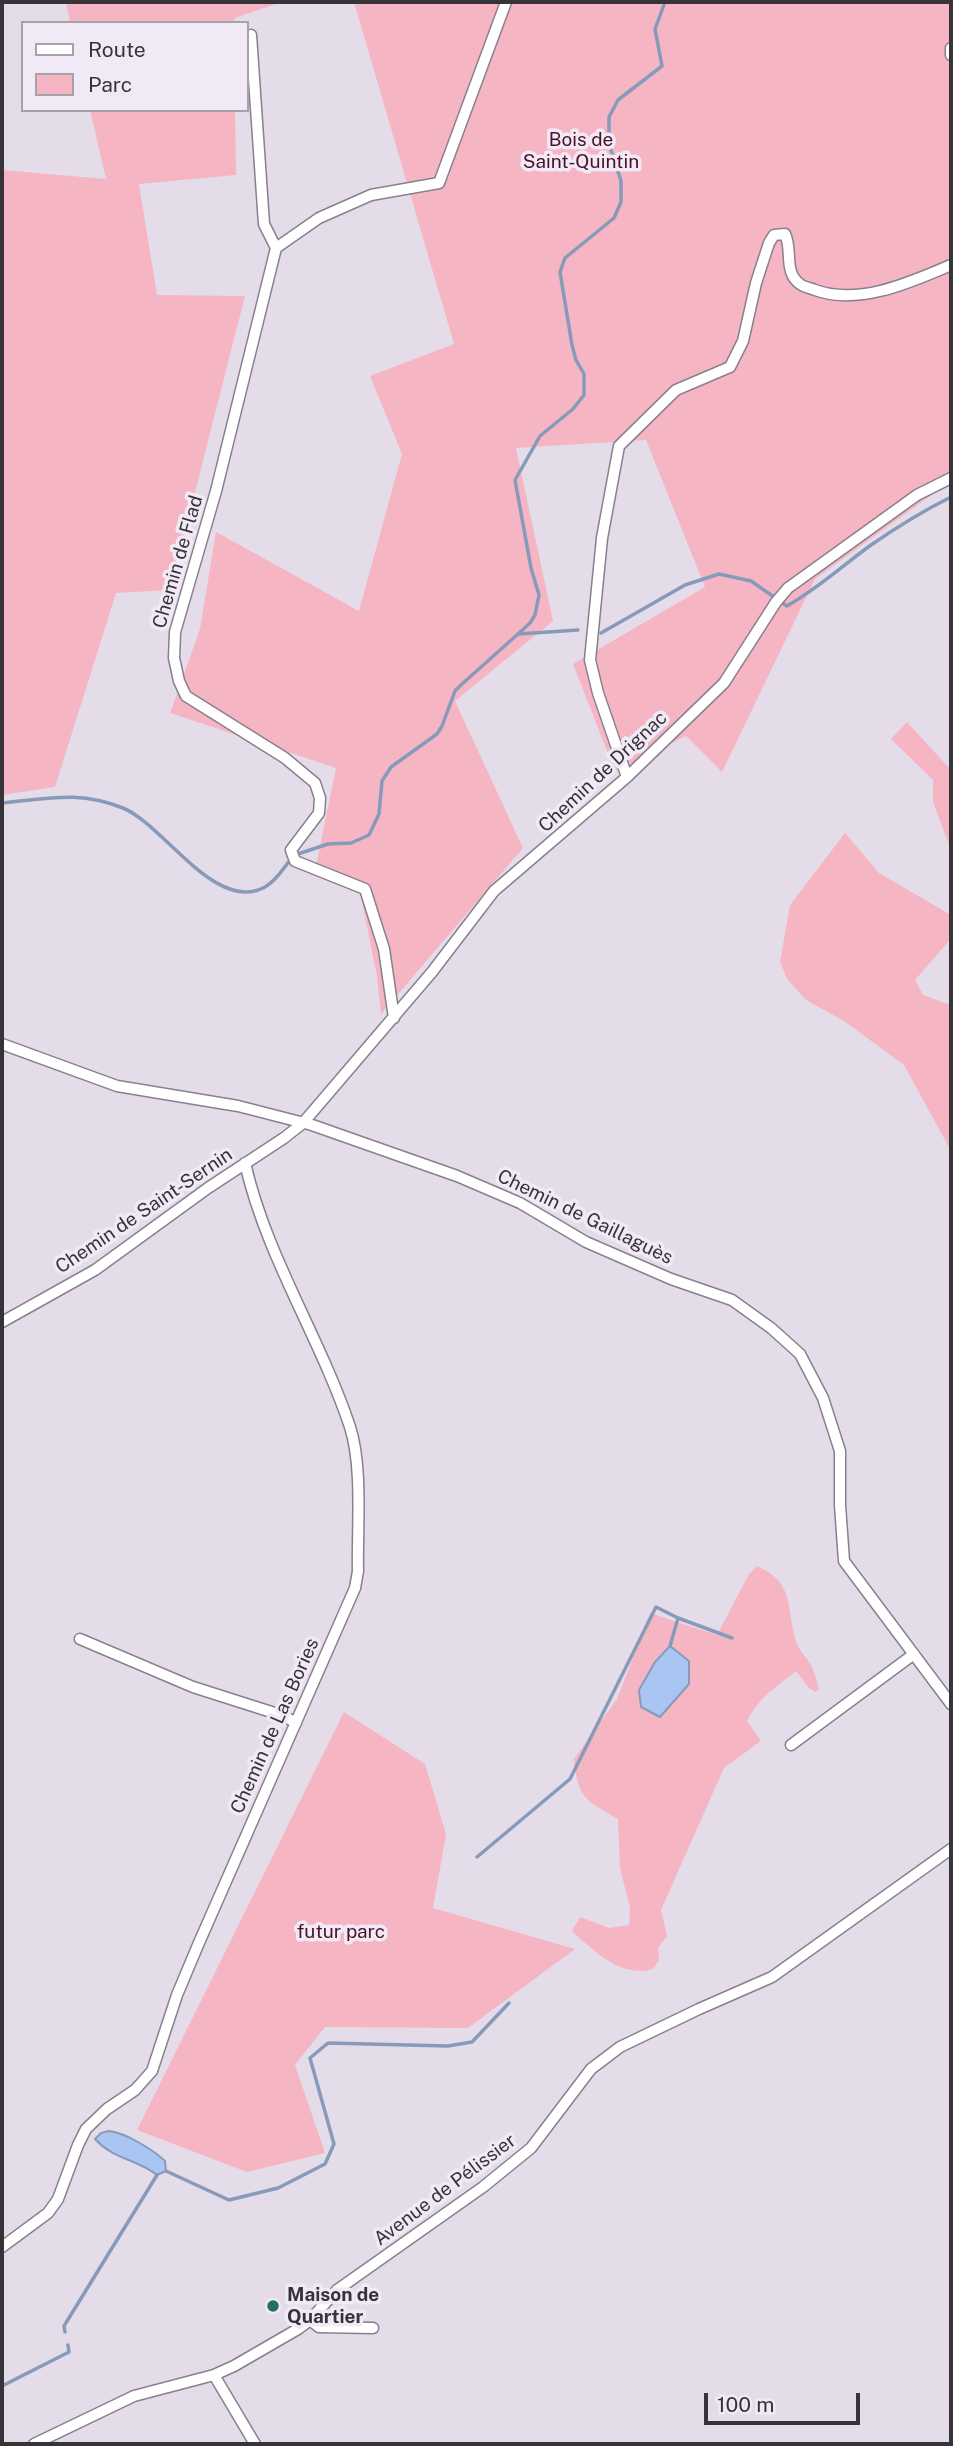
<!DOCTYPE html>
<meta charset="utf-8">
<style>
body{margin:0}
#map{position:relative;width:953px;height:2446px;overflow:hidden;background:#e5dcea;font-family:"Public Sans",sans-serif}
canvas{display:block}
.frame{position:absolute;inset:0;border:4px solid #373439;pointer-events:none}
.legend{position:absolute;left:21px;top:21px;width:228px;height:91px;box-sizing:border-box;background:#f2e9f7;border:2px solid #a7a1ab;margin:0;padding:9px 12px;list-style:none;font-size:21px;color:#373439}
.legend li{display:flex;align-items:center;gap:14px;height:35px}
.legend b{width:35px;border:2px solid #a7a1ab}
.scale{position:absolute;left:704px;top:2393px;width:156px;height:32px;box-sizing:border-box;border:4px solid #373439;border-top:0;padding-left:9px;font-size:21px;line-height:24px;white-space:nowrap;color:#373439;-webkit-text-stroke:5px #f2e9f7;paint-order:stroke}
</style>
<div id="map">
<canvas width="953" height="2446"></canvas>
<div class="frame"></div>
<ul class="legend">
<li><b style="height:9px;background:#fff"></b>Route</li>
<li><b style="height:19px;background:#f6b5c3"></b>Parc</li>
</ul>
<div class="scale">100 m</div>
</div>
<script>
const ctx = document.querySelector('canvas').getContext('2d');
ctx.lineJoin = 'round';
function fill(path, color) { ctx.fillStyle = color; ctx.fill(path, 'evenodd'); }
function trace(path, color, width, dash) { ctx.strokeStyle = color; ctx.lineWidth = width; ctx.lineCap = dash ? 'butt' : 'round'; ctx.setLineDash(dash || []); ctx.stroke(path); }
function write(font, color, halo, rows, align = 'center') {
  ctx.font = font + ' "Public Sans",sans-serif'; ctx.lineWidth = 7; ctx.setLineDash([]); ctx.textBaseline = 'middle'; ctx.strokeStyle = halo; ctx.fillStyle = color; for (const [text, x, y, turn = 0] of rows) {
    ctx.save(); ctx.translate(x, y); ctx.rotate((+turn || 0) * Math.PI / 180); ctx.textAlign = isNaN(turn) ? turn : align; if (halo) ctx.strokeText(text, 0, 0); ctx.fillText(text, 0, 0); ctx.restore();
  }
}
const green = new Path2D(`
 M66,2H282L235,18L234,23H70Z
 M354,2H951V481L815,579L722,772L686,736L615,771L573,664L705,587L646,440L516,448L553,621L455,701L523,848L381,1014L377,976L359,887L316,866L336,768L170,713L200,629L216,532L359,611L402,454L370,376L454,344Z
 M90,110H235L236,175L139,184L157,295L245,296L170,590L116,593L55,787L2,795V170L106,179Z
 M907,722L951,770V850L933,802V780L891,739Z
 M845,833L879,873L951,915V936L948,942L915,980L923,995L951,1005V1151L904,1065L844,1021L806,1000L787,979L780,962L790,905Z
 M757,1566C797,1584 785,1609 797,1644C801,1653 808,1659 812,1667C815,1674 817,1682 819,1689L816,1692L809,1688L796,1671C774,1689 761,1695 747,1721L761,1741L724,1768L661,1910L667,1936L658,1948L659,1960L653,1969C620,1978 595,1952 572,1931L580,1917L609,1928L629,1925L630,1908L620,1868L618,1819C587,1801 577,1798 574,1759L617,1699L650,1613L717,1635L749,1574Z
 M344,1712L425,1764L446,1834L433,1908L575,1949L468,2028L325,2027L295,2065L325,2153L247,2172L137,2130Z`);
const water = new Path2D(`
 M670,1646L689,1661V1684L660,1717L641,1707L639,1690L655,1662Z
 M109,2131C126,2133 152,2149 165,2161L166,2171L157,2175C137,2159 114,2160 95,2139L101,2133Z`);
const stream = new Path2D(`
 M601,633L685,585L719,574L751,581L787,606C820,587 842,566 871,545C897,527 923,511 951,497
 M518,634L530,623L535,615L539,595L531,568L515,480L540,436L573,409L584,395V374L576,360L572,345L560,272L565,258L614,218L621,202V181L609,144V117L618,100L662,66L655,29L665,2
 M2,803C48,799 77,790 123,808C164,825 216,914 265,887C276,881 283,869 290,860
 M298,854L328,844L351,843L369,835L379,814L382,781L391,767L437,734L442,726L455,691L462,684L518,634L578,630
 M670,1646L678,1618L732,1638
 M477,1857L570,1779L656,1607L678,1618
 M166,2171L229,2200L278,2188L325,2164L334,2144L310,2058L328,2043L448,2046L472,2042L509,2003
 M65,2332L64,2326L157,2175
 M2,2386L69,2352L68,2345`);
const street = new Path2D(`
 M251,35L264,224L276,248L216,491L175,632L174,658L179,681L186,696L285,758L315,783L320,798L319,813L291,850L295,861L365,889L384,949L394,1018
 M951,48V55
 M276,248L319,218L371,195L439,183L506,2
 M627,777L598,693L590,660L602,538L619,446L676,390L730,367L743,341L756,283L769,243L774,235L785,234C793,250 783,272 800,284C803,287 811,288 815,290C859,306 911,282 951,265
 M2,1044L117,1086L238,1106L312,1125L457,1176L520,1203L586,1242L671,1279L732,1300L771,1328L800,1354L823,1398L840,1451V1505L844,1561L951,1704
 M2,1322L95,1270L208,1188L284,1138L303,1123L432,972L494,891L627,777L724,683L776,602L788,588L917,495L951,478
 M80,1639L193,1687L284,1716L296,1723
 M791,1745L914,1654
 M2,2247L48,2213L58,2199L78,2145L86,2129L107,2109L135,2090L152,2071L177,1995L198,1945L355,1588L358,1571C357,1529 363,1467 350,1427C320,1337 266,1256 245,1163
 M310,2320L319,2327L373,2328
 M214,2375L255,2444
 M34,2444L134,2396L214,2375L234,2366L298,2329L310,2320L337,2290L483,2187L531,2148L591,2069L620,2047L699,2009L772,1977L951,1849`);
const markers = [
 [273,2306,7,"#266d63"]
];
const parkNames = [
 ["Bois de",581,140],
 ["Saint-Quintin",581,162],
 ["futur parc",341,1932]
];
const streetNames = [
 ["Chemin de Flad",178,562,-74],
 ["Chemin de Drignac",603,772,-43],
 ["Chemin de Saint-Sernin",144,1211,-34],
 ["Chemin de Gaillaguès",585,1217,26],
 ["Chemin de Las Bories",275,1726,-66],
 ["Avenue de Pélissier",445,2190,-37]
];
const poiNames = [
 ["Maison de",287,2295],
 ["Quartier",287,2317]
];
fill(green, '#f6b5c3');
fill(water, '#a9c5f2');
trace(water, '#879aba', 2);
trace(stream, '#879aba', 3.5);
trace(street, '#88808d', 13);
trace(street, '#fff', 10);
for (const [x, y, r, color] of markers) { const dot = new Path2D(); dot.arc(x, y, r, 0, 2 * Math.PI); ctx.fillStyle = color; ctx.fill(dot); trace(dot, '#f2e9f7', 2.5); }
write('19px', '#4b1024', '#f2e9f7', parkNames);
write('19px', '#373439', '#f2e9f7', streetNames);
write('bold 19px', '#373439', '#f2e9f7', poiNames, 'left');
</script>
